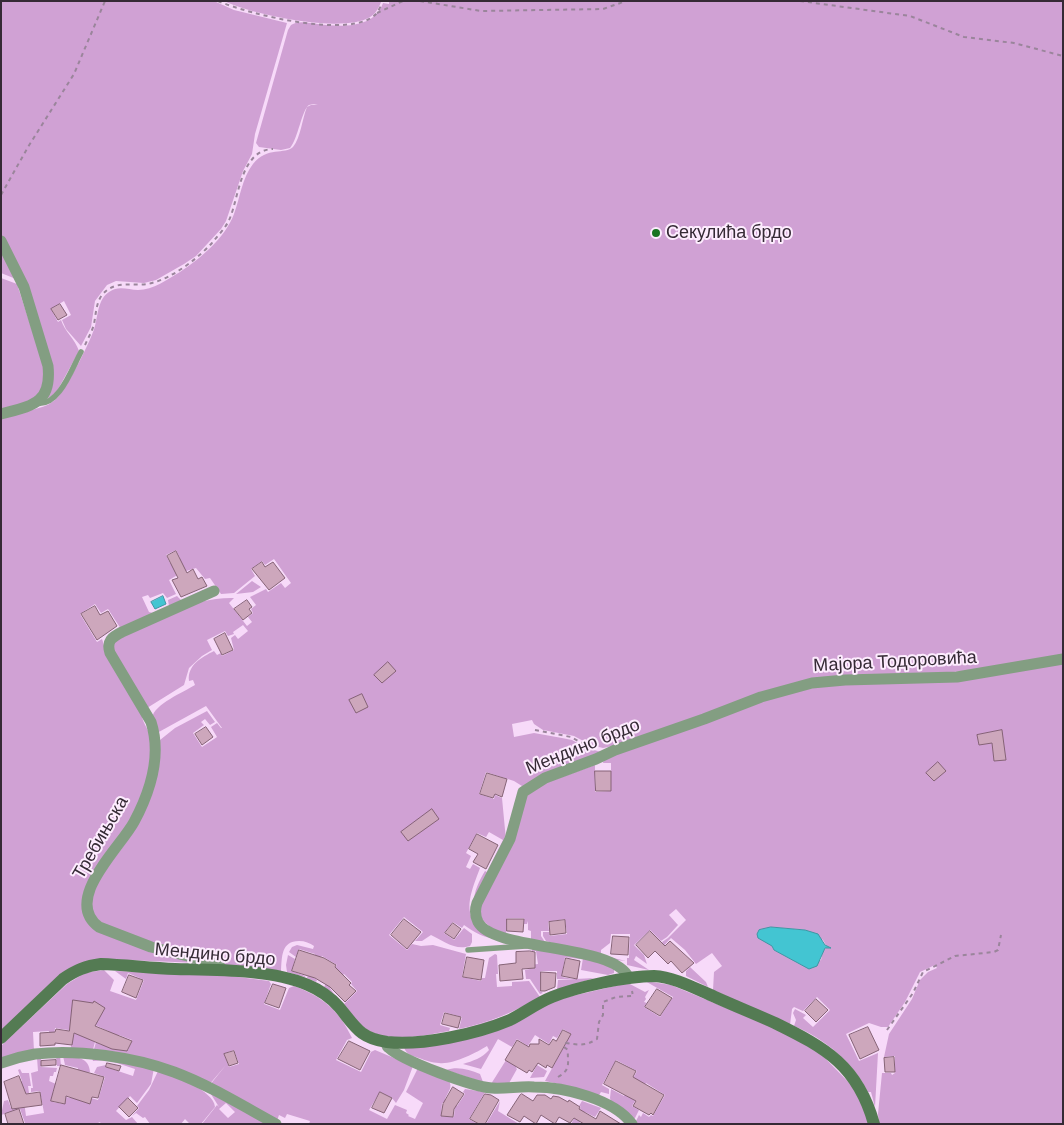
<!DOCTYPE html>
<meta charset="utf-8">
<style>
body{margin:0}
#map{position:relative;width:1064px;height:1125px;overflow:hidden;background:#f7daf9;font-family:Helvetica,sans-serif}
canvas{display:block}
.frame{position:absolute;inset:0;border:2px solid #352a35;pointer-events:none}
</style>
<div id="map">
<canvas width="1064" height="1125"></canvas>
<div class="frame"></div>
</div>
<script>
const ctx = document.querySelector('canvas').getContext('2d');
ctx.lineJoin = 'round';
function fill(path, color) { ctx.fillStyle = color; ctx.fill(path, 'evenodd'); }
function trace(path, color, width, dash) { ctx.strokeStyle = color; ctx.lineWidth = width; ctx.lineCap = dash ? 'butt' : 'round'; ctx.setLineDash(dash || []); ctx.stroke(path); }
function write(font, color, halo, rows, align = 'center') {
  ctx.font = font + ' Helvetica,sans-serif'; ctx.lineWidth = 4; ctx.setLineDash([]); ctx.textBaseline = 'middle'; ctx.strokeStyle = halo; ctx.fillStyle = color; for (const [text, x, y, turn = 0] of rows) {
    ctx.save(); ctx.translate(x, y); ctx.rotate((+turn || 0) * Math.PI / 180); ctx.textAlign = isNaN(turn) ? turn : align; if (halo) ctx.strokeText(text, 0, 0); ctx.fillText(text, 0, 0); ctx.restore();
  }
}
const green = new Path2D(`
 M1,1H214L234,10L287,23L255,134L252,154L243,171L226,221L221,229L196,256L184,264L156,280L144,283L116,281L107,285L95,301L91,327L81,346L66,329L62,320L71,315L64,301L51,309L58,322L61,320C65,332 75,339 79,351L56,393L44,401L51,375L1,237Z
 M224,1H376L381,2C378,10 374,16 366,19C336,32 254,15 224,1Z
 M389,1H1063V657L955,675L834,678L812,681L753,698L667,730L623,744L603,748L591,745L574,736L543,730L534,724L532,720L512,724L514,737L534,733L562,738L572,740L587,748L601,752L595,756C578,762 530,776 521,790C515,800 513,816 511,827L515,802L522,786L514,781L486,772L479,794L494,799L495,795L502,798L506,840L474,903C473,893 480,879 485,871L487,872L503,840L489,832L486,837L477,833L466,853L471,856L466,867L470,869L473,864L480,868C467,902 459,923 500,938C487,940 475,933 464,925L462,928L453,922L444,933L454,940L464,928L472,934V942L470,946C455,951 444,941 431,935L422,941H415L423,932L404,917L389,935L407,950L412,944L421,946L433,945L466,954L462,977L481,981L482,978H485L489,958L495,954L497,955L498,974H496L497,987L512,986V982L529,981L540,997C514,1012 488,1023 459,1029L462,1017L444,1012L440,1025L450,1028L449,1031C420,1036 383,1046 358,1023C352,1018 348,1010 344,1004L357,991L351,984L352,982L344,974L330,988L334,994L324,987L337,965L322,956L310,975L317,980L316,982L307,978L315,954L299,949L296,957L289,952L292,947L297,945L313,949L314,946C310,943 305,941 299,941C281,941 282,957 281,971L278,972C260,969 243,968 225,965C217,963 209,957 201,955C178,949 96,935 91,910C87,883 112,863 125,844C140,821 152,790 157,762C159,755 158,747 160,740L175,728L207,711L215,722L210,725L205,719L201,722L204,725L193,733L202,747L217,737L211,727L217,723L221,728H222L206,706L157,733C155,729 152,723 152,718C154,704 184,692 195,685L193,680L189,681C187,665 202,657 214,651L217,655L221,653L222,656L234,650L231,638L235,635L238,639L248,631L243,625L233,632L234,634L228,636L225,631L207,640L212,650L202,656L189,668L184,685L147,708L111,648L113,641L118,637C156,620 191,597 234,598L229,603L247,626L252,622L248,617L253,613L251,609L256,605L250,597L266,589L268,592L281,583L285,588L291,583L274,559L265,565L262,561L251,569L255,576L234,593L221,594L210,578L205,579L196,568L183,572L176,560L180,558L176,550L166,555L170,563L174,561L181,573L169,580L176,594L167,598L163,593L150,598L148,595L142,597L149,612L153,613L169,606L168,600L177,596L182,601L203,590L204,592L121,629L108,609L101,613L95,604L80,614L97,642L102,639L107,654L142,711C140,720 149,730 152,739C155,751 152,764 149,776C144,791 139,808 131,822C116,847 54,906 99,930C130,947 167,951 200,963L100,959C85,961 75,964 63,973L1,1031V417C18,410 41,412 55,400C65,392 92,339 95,326C98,315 98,299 109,292C119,285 128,290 138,290C153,290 168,279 180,272C201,258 225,238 234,214C240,198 242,178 253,164C267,146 285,155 293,147C301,137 302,119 307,107L311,105H318C314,104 312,104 309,105C302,109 298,139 290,148L281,150L259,147L256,143L288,30L291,25C299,20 309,23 318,24C341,27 374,29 383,3L389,4Z
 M1,247L16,279L1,273Z
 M1,278L17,284L46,373L39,398L1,412Z
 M252,581L261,587L253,592L236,594Z
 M1063,662V1124H879L878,1114L882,1073H891L892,1075L895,1073V1056L884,1057L889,1034L912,999L920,980L928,972L937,968L935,965L920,972L905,1002L888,1027H881L869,1023L846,1034L859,1061L878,1053L875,1107L871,1092H868C853,1062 825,1039 794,1026L796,1020L793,1013L795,1009L806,1015L803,1018L813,1027L830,1010L817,997L803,1011L794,1007L792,1009L790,1025L713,990L714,972L722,966L712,953L696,964L685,950L671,938L657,953L656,952L663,944L662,942L668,938L686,920L676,909L669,915L678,925L667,937L661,941L650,930L634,945L644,955L647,964L636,956L634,960L649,970L627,965V958H629L630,934H611L610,943L601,950V955L626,961L607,959L546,941L543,936V932H549L550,936L567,934L565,919L548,922L549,931H541V936L545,942L531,941V931L528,930V921L527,924H524V918H507L506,935L496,932L479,917L478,912L521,804L532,788L595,765V792L611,791V763H603L604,759L770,696L845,682ZM771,927L805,930L823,940L827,947L823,951L821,960L805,966L774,950L772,946Z
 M543,948C561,950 599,958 614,968V973L608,975L581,970L583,958H580V959L565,957L562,977L573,979H557V971H541L540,991L543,993L540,994L530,979H526L525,970L530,969V965L538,964L536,951H532V949Z
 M288,955L295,959L292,971L305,976V977L287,972L286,965Z
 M690,967L706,982L708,987L686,976V971Z
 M104,970L114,980L110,991L136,1000L144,980L128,973L126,979L115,971L223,975L269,981L271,984L264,1004L280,1010L289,988L294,986C323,997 339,1010 352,1038L347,1040L336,1060L361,1072L371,1052L375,1050L413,1066L404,1090L396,1103L392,1098L380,1092L369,1110L387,1119L395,1105L407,1110L406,1113L409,1115L408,1116L415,1119L423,1103L406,1092L418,1068L449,1081C453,1087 448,1092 445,1099L452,1103H442L441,1116L454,1117L455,1105L457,1106L465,1094L463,1092L465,1089L485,1092L469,1119L478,1124H309L310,1121L287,1114L285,1118L279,1115L277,1121L209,1086L226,1065L208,1086L93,1053L96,1042L102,1045L108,1031L93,1024L87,1038L95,1042L92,1053L70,1050L75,1031L55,1028L54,1036H49V1031L33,1032L34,1051L1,1060V1046L67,984L85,973ZM119,1035L132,1040L128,1050L115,1045ZM234,1050L239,1064L229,1067L224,1054Z
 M594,978L557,990L558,980Z
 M645,981L671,985L784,1032L821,1054L860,1094L870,1124H637L636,1121L639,1115L641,1117L643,1113L649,1117L651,1115L653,1116L665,1095L646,1083L632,1106L639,1110L634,1120L611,1102L610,1098L611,1089L624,1096L637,1071L616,1060L602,1085L609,1089V1094L601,1092L598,1097L568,1086L545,1081L571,1034L563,1029L557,1038L553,1036L549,1044L535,1035L528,1046L517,1039L512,1047L498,1039L481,1069L463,1064C473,1061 482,1058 489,1050L487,1046C476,1053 452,1065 439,1063C432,1063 425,1060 419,1058C413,1056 406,1055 404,1047L568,997L628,983L645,992L649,990L645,997L646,999L644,1002L647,1003L644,1007L660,1017L673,997Z
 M40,1056H60L61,1066H57L56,1056L41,1057V1067L57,1068L56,1072H54L53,1076H50L49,1081L56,1084L53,1092L55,1093L53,1102L64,1104L66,1097L70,1098L75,1085L78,1068L65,1065L63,1056C76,1057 89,1057 90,1072H87L83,1083L80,1082L76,1094L98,1100L105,1077L94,1073L97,1067L106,1065V1067L133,1076L135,1069L108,1060L93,1061L92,1058L135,1063L154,1068L151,1084L137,1103L130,1096L116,1111L126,1120L132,1117L138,1124H103L99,1122L98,1124H24L25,1123L20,1109L1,1115L4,1101L8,1100L11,1108L20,1106L17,1093L21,1091L18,1083L22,1081L18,1070L20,1069L22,1073H29L31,1086H28L29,1093L23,1094L26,1116L44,1113L40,1091L31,1092V1088H33L31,1073L38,1071L37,1058L28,1060Z
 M508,1057L518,1064L516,1068L517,1069L508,1085H491L446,1070C457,1066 469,1069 480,1074L483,1082L491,1084Z
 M537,1065L547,1071L544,1077L530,1078Z
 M159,1069C173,1076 214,1090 215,1107L201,1124H190L185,1119L181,1124H150L145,1117L143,1118L136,1113L132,1116L139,1108L137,1106L149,1090Z
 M209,1091L271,1124H202L217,1105L219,1107ZM226,1103L235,1112L228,1118L219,1109Z
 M500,1101L498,1111L519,1124H486Z
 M582,1101L601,1108L595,1117L585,1112L579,1124H571L581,1107L579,1106Z`);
const water = new Path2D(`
 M163,596L166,604L155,609L151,602Z
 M771,927L805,930L818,934L825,945L831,948H825L817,966L809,969L774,950L772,946L758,938L757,934L759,930Z`);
const building = new Path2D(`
 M60,304L67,315L58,320L51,309Z
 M176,551L187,573L193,569L198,579L202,577L207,586L181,597L172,580L178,578L167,556Z
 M262,562L265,567L273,562L285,578L269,590L252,569Z
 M247,600L252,607L249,609L252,613L243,620L234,609Z
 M95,606L100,615L108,611L117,626L97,640L81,614Z
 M225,633L233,650L222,655L214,639Z
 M388,662L396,671L382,683L374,675Z
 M362,694L368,707L356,713L349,700Z
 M206,727L213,737L202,745L195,734Z
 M1002,730L1006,760L994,761L992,743L979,745L977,735Z
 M938,762L946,771L934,781L926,773Z
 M595,771H611V791H596Z
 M487,773L507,779L502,797L495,794L493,798L480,794Z
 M432,809L439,819L408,841L401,832Z
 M477,834L498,845L486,869L473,862L478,854L469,849Z
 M404,919L421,932L407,949L391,935Z
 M507,919H524L523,932L507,931Z
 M565,920L566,933L550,935L549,922Z
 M453,923L461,929L454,939L445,933Z
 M650,931L665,946L670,941L694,963L682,973L671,961L668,964L655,951L648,958L636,945Z
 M613,936L629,937L628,955L611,954Z
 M299,950L324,958L336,965L335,967L351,983L349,985L356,991L345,1002L330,987L315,978L292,971Z
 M530,951L535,952V968L522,969L523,979L500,981L499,965L516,963V952Z
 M467,957L484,960L481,980L463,977Z
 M566,958L580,961L577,979L562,976Z
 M541,972L556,973L555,987L545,991H541Z
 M129,975L143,980L136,998L122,992Z
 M273,984L286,988L279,1008L265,1003Z
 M657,989L672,998L660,1016L645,1007Z
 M816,999L828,1010L816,1022L805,1011Z
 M73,1000L93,1003L94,1001L105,1008L95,1026L132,1041L127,1051L112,1049L74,1033L72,1045L55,1043V1045L40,1046V1033L55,1032L56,1029L69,1031Z
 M445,1013L461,1017L458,1028L442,1024Z
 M868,1027L879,1050L860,1059L849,1035Z
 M563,1030L571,1034L552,1068L547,1065L546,1068L538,1063L532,1072L529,1070L527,1073L505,1060L517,1040L529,1047L530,1044H539V1039L549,1045L553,1039L556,1041Z
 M349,1041L370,1051L360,1070L338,1059Z
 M234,1051L238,1063L229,1066L224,1054Z
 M894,1057L895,1072H885L884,1058Z
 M56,1060V1065L41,1066V1061Z
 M616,1061L636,1071L633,1077L664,1095L653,1115L651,1113L649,1115L633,1106L636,1101L604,1084Z
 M107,1063L121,1066L119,1071L106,1067Z
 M61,1065L104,1077L98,1098L92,1097L90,1104L66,1096L65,1104L51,1101Z
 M19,1076L26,1094L40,1092L42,1105L12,1109L4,1082Z
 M453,1087L464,1094L454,1109L453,1117L441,1116L443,1104Z
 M380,1092L392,1098L384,1113L372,1108Z
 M485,1094L491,1095L499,1100L485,1124H479L470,1119Z
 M522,1094L533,1101L537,1095H545L551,1099L553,1096L559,1097L568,1102L569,1100L580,1107L579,1109L596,1119L600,1111L621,1124H584L574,1118L570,1123L559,1117L555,1124L541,1115L536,1124L524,1116L520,1122L507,1115L520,1095Z
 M128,1098L138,1108L129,1117L119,1107Z
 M19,1109L24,1124H8L5,1114Z`);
const path = new Path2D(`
 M218,1C248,14 351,40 376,14C378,12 380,7 382,4
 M420,1L481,11L603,9L626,1
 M800,1L910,16L964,37L1014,43L1063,56
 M377,13L403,1
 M1,195L28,147L74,74L105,1
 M85,345C88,338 92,332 94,324C96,314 96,303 102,295C116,278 135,288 152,283C174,277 197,259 212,243C218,235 226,228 230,218C239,196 241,150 273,149
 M535,730L571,737L591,748
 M887,1030L913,993L923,972L955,956L994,952L998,950L1001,935
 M558,1077C572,1069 567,1063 568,1050L564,1047L566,1043C579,1045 586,1046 597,1039L599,1022L603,1015V1002L616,997L633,996L632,991`);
const lane = new Path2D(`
 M37,403C59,407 72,368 81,352
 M468,950L526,946`);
const street = new Path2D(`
 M1,241L24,287L48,366C52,404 31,406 1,414
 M214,591L122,632C112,637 106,641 110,653L151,722C162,756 150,792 134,822C120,848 62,900 99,927L151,947L216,963L223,970
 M629,978C614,943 494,952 478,922C475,916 475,909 477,903L510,839L523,792L545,778L596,759L615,750L704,719L761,697L812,683L845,680L957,677L1063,659
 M386,1042C387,1045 386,1046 389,1048C403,1061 473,1087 492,1088C506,1089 520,1086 534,1087C564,1087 614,1099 632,1124
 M1,1063C12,1059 23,1056 35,1054C77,1049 134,1057 174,1072C209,1085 243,1106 276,1124`);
const secondary = new Path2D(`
 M1,1038L63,979C76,970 86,966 101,964C126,965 150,968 175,969C214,970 271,969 308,985C320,990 331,998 339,1007C355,1026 359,1038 387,1042C421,1046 477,1034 510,1020C524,1013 537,1003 552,997C577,987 627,976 654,976C675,977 696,989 715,997C735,1006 755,1014 775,1023C826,1048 858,1066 874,1124`);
const markers = [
 [656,233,5,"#197422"]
];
const poiNames = [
 ["Секулића брдо",666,233]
];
const streetNames = [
 ["Мајора Тодоровића",895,662,-3],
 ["Мендино брдо",583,747,-22],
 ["Требињска",101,838,-60],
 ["Мендино брдо",215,955,5]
];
fill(green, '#d0a1d4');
fill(water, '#43c5d2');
trace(water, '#3f96a3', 1);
fill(building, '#cda7bc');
trace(building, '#856376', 1);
trace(path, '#9a859b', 2, [4, 4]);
trace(lane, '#839e82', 5.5);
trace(street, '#839e82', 11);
trace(secondary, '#547b53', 12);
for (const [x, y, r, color] of markers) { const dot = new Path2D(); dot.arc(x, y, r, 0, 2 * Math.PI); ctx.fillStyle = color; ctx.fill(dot); trace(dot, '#fdecfe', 2); }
write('18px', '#352a35', '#fdecfe', poiNames, 'left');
write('18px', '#352a35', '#fdecfe', streetNames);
</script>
